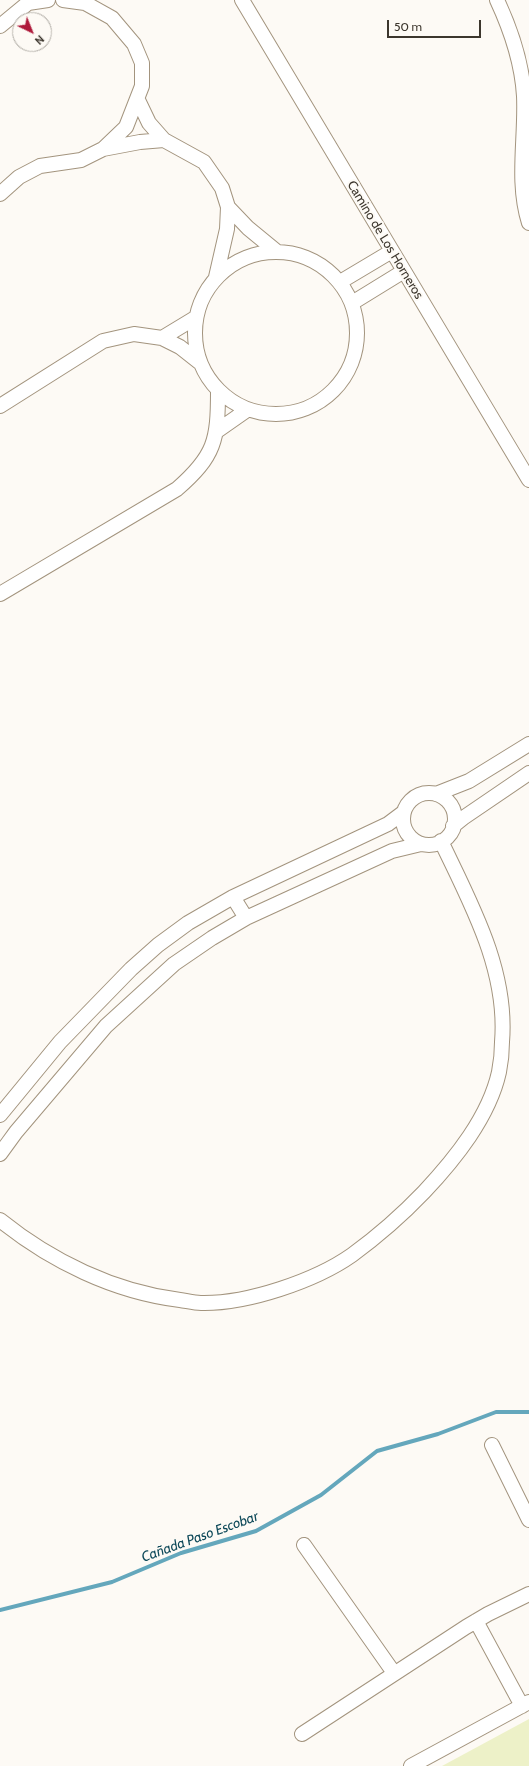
<!DOCTYPE html>
<meta charset="utf-8">
<style>
body{margin:0}
#map{position:relative;width:529px;height:1766px;overflow:hidden;background:#fdfaf5;font-family:Cabin,sans-serif}
canvas{display:block}
.north{position:absolute;left:12px;top:12px;width:40px;height:40px;box-sizing:border-box;background:#fdfaf5;border:1px solid #b0aca5;border-radius:50%;rotate:137deg;font-size:11px;font-weight:700;line-height:16px;text-align:center;color:#3c362d}
.north::after{content:'';display:block;margin:auto;width:14px;height:18px;background:#ae193a;clip-path:polygon(50% 0,100% 100%,50% 72%,0 100%)}
.scale{position:absolute;left:387px;top:20px;width:94px;height:18px;box-sizing:border-box;border:2px solid #3c362d;border-top:0;padding-left:5px;font-size:12px;line-height:14px;white-space:nowrap;color:#3c362d;-webkit-text-stroke:3px #fdfaf5;paint-order:stroke}
</style>
<div id="map">
<canvas width="529" height="1766"></canvas>
<div class="north">N</div>
<div class="scale">50 m</div>
</div>
<script>
const ctx = document.querySelector('canvas').getContext('2d');
ctx.lineJoin = 'round';
function fill(path, color) { ctx.fillStyle = color; ctx.fill(path, 'evenodd'); }
function trace(path, color, width, dash) { ctx.strokeStyle = color; ctx.lineWidth = width; ctx.lineCap = dash ? 'butt' : 'round'; ctx.setLineDash(dash || []); ctx.stroke(path); }
function write(font, color, halo, rows, align = 'center') {
  ctx.font = font + ' Cabin,sans-serif'; ctx.lineWidth = 4; ctx.setLineDash([]); ctx.textBaseline = 'middle'; ctx.strokeStyle = halo; ctx.fillStyle = color; for (const [text, x, y, turn = 0] of rows) {
    ctx.save(); ctx.translate(x, y); ctx.rotate((+turn || 0) * Math.PI / 180); ctx.textAlign = isNaN(turn) ? turn : align; if (halo) ctx.strokeText(text, 0, 0); ctx.fillText(text, 0, 0); ctx.restore();
  }
}
const green = new Path2D(`
 M529,1719V1766H442Z`);
const stream = new Path2D(`
 M0,1610L112,1582L181,1553L256,1531L321,1495L377,1451L438,1434L496,1412H529`);
const minor = new Path2D(`
 M63,0L85,3L112,18L134,44L142,63V86L126,127L103,149
 M242,0L529,480
 M497,0C511,30 522,62 524,96C526,138 516,182 529,223
 M0,26L28,3L48,0
 M138,100L149,123L164,140
 M0,194L19,177L40,166L81,160L103,149L140,142L164,140L204,162L222,188L228,207L227,229L216,277
 M228,207L248,228L276,251
 M195 333a81 81 0 1 1 162 0a81 81 0 1 1-162 0Z
 M340,282L392,251
 M352,303L404,271
 M162,338L195,318
 M0,406L103,341L134,334L162,338L180,347L199,362
 M217,431L247,410
 M0,594L177,489C215,456 218,440 218,391
 M403 819a26 26 0 1 1 52 0a26 26 0 1 1-52 0Z
 M436,794L469,781L529,744
 M453,826L463,818L529,773
 M233,897L246,918
 M0,1115L60,1042L131,969L158,945L188,923L233,897L388,824L404,812
 M0,1154L16,1132L106,1026L174,964L212,938L246,918L392,851L421,844
 M0,1220C51,1261 114,1292 180,1300C187,1301 194,1303 201,1303C247,1304 315,1281 352,1255C378,1236 402,1215 424,1192C455,1159 489,1117 499,1072C501,1062 502,1052 502,1042C508,970 471,904 441,841
 M492,1445L529,1520
 M304,1545L394,1673
 M476,1621L522,1706
 M302,1734L466,1627L488,1614L529,1594
 M411,1766L529,1702`);
const streetNames = [
 ["Camino de Los Horneros",385,240,59]
];
const waterNames = [
 ["Cañada Paso Escobar",200,1537,-20]
];
fill(green, '#edf1c8');
trace(stream, '#64a7bc', 4);
trace(minor, '#a3947e', 16);
trace(minor, '#fff', 14);
write('13px', '#3c362d', '#fdfaf5', streetNames);
write('italic 14px', '#0e4959', '#fdfaf5', waterNames);
</script>
